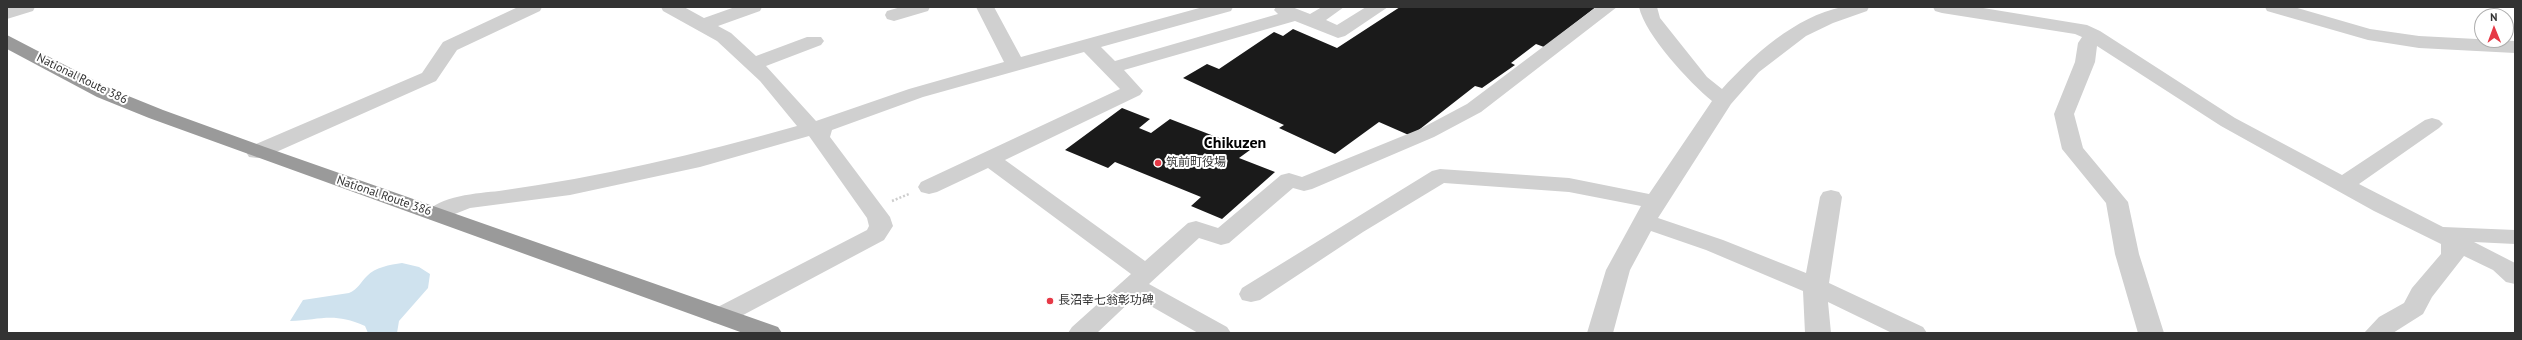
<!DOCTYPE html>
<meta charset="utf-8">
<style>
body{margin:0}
#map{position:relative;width:2522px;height:340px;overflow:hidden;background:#fff;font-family:"PT Sans",sans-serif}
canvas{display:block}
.frame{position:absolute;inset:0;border:8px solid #333;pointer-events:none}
.north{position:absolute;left:2474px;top:8px;width:40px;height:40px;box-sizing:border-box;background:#fff;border:1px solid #adadad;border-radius:50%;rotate:359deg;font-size:11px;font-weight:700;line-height:16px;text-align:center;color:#333}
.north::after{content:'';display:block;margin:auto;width:14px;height:18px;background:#e63946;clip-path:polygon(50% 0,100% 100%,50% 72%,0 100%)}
</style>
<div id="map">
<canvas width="2522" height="340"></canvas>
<div class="frame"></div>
<div class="north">N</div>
</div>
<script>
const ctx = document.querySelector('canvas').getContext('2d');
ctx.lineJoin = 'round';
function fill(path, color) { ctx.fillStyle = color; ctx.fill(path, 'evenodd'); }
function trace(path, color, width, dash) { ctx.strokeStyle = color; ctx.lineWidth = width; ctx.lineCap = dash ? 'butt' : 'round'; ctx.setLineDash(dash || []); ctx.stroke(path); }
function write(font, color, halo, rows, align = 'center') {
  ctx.font = font + ' "PT Sans","Noto Sans JP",sans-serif'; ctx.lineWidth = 4; ctx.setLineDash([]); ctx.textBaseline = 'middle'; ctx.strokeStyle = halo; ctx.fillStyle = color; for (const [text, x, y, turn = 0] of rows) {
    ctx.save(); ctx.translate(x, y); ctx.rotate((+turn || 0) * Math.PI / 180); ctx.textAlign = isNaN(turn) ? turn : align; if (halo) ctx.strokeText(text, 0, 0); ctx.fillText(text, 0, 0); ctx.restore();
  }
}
const water = new Path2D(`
 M402,263L419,267L430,274L428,288L399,321L397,333H368L365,326C333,312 322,320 290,321L303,300L349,293C358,289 360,283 367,276C375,267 390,265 402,263Z`);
const building = new Path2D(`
 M1400,7H1596L1544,47L1536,44L1511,63L1515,65L1482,88L1475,86L1411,136L1379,122L1335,154L1279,128L1284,125L1183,78L1207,64L1219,69L1274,32L1283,36L1293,29L1337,48Z
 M1122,108L1150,119L1139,128L1151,133L1170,119L1250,150L1239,158L1275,172L1222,219L1191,206L1201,197L1115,162L1108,168L1065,150Z`);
const path = new Path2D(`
 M892,201L909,194`);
const minor = new Path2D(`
 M7,7H35L33,11L7,19Z
 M518,7H542L540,11L457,50L436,81L265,157L257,158L249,157L246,152L249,147L422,73L443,42Z
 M661,7H684L704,18L735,7H762L760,11L718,26L731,33L756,56L807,37H821L824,41L821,45L766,66L816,121L909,89L1004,62L976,7H994L1021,57L1203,7H1233L1231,11L1101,47L1115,61L1278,14L1274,10L1276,7H1292L1310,14L1322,7H1344L1326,20L1337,25L1366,7H1388L1345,36L1338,38L1295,21L1124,70L1143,91L1140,95L1005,160L1145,261L1188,223L1196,221L1218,228L1281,175L1289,173L1302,177L1420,129L1467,104L1596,7H1617L1481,112L1434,137L1312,189L1304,191L1293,188L1229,243L1221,245L1199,238L1149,284L1227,327L1231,333H1198L1135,297L1097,333H1068L1072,327L1131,274L988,168L937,192L929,194L921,192L918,187L921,182L1120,89L1084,52L923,97L832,130L830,137L890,217L893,226L884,240L730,322L721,324L712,322L708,316L712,310L867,230L869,226L867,218L809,136L700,167L570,195L470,208L437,221L429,219L426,214C437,196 479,193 499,191C600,177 698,154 797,126L760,81L717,41L663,11Z
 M901,7H930L928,11L894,21L887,19L885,15L887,11Z
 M1639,7H1657L1660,18L1707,77L1722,89C1753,55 1795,17 1842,7C1850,5 1861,7 1869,7L1867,11L1833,23L1806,36L1759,72L1731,104L1658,218L1723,240L1806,273L1820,197L1823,192L1831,190L1839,192L1842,197L1829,283L1923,327L1927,333H1892L1828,302L1831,333H1805L1803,291L1706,250L1651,231L1630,270L1613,333H1587L1606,270L1641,206L1569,192L1444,183L1363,232L1260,300L1251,302L1242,300L1239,294L1242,288L1432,171L1440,169L1569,178L1649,194L1712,101C1690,83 1645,35 1639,7Z
 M1933,7H1977L2087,25L2100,31L2235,118L2342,175L2425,120L2432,118L2439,120L2443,124L2439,128L2359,184L2443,227L2515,230V244L2474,242L2515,263V284L2506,282L2493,270L2464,256L2432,297L2423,314L2393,333H2364L2379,317L2404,303L2412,288L2441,254V244L2374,211L2221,126L2097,46L2095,62L2074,114L2083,148L2128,202L2139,254L2164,333H2138L2115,254L2106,203L2062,149L2054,114L2075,62L2078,43L2082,37L2075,34L1942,13L1935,11Z
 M2265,7H2294L2370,29L2419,36L2515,41V53L2419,48L2368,40L2267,11Z`);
const highway = new Path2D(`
 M7,35L111,89L163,110L265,147L778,327L782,333H743L149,118L97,97L7,49Z`);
const markers = [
 [1158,163,4,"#e63946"],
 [1050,301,4,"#e63946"]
];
const streetNames = [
 ["National Route 386",82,79,26],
 ["National Route 386",384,196,19]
];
const poiNames = [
 ["筑前町役場",1166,163],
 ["長沼幸七翁彰功碑",1058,301]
];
const districtNames = [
 ["Chikuzen",1235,143]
];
fill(water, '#cfe2ee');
fill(building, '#1a1a1a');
trace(path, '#cdcdcd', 2.5, [2, 2]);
fill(minor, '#d0d0d0');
fill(highway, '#9a9a9a');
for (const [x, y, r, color] of markers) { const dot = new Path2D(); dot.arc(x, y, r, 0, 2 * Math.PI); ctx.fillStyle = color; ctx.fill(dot); trace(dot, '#fff', 1.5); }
write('12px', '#333', '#fff', streetNames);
write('12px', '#333', '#fff', poiNames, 'left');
write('bold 16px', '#000', '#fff', districtNames);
</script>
